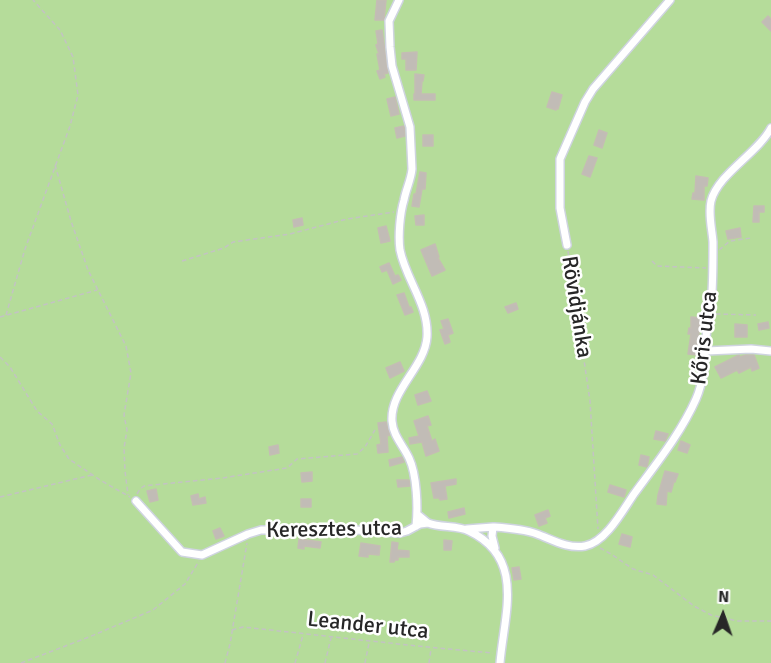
<!DOCTYPE html>
<meta charset="utf-8">
<style>
body{margin:0}
#map{position:relative;width:771px;height:663px;overflow:hidden;background:#e9e1da;font-family:Signika,sans-serif}
canvas{display:block}
.north{position:absolute;left:693px;top:585px;width:60px;height:60px;-webkit-text-stroke:4px #fff;paint-order:stroke;rotate:2deg;font-size:16px;font-weight:700;line-height:24px;text-align:center;color:#272727}
.north::after{content:'';display:block;margin:auto;width:21px;height:27px;background:#272727;clip-path:polygon(50% 0,100% 100%,50% 72%,0 100%)}
</style>
<div id="map">
<canvas width="771" height="663"></canvas>
<div class="north">N</div>
</div>
<script>
const ctx = document.querySelector('canvas').getContext('2d');
ctx.lineJoin = 'round';
function fill(path, color) { ctx.fillStyle = color; ctx.fill(path, 'evenodd'); }
function trace(path, color, width, dash) { ctx.strokeStyle = color; ctx.lineWidth = width; ctx.lineCap = dash ? 'butt' : 'round'; ctx.setLineDash(dash || []); ctx.stroke(path); }
function write(font, color, halo, rows, align = 'center') {
  ctx.font = font + ' Signika,sans-serif'; ctx.lineWidth = 5; ctx.setLineDash([]); ctx.textBaseline = 'middle'; ctx.strokeStyle = halo; ctx.fillStyle = color; for (const [text, x, y, turn = 0] of rows) {
    ctx.save(); ctx.translate(x, y); ctx.rotate((+turn || 0) * Math.PI / 180); ctx.textAlign = isNaN(turn) ? turn : align; if (halo) ctx.strokeText(text, 0, 0); ctx.fillText(text, 0, 0); ctx.restore();
  }
}
const green = new Path2D(`
 M0,0H771V663H0Z`);
const building = new Path2D(`
 M377,0H386L384,20H375Z
 M768,16L771,19V31L762,22Z
 M382,30L388,73L384,74L385,77L380,79L377,71L380,70L377,54H379L376,45L378,44L376,31Z
 M417,52L416,70H406V59H402V53Z
 M415,74L424,75L423,81H422L421,94H435V100H414V94H415Z
 M552,92L562,95L558,109L556,108V110L547,107Z
 M395,97L399,114L391,116L387,99Z
 M404,126L405,136L397,138L395,128Z
 M599,130L607,133L602,148L594,145Z
 M423,135H433V146H423Z
 M589,156L597,158L590,177L582,174Z
 M420,172L426,173L425,189H422L419,207L412,206L414,194H416Z
 M696,176L708,178L707,186H704V200L692,199L693,193H695Z
 M754,206H764V212H759V222H753Z
 M424,215V225H416L415,216Z
 M302,218L303,225L294,227L293,220Z
 M386,226L390,241L381,243L378,228Z
 M740,228L741,237L728,239L726,231Z
 M435,244L439,257L438,258L445,270L432,276L421,250Z
 M389,263L395,276L398,275L401,280L393,284L387,270L382,272L380,267Z
 M404,293L409,307H411L413,312L405,315L397,295Z
 M516,303L518,309L508,313L505,307Z
 M691,317L702,318V323H700L697,355L688,354L691,334H688L689,328H691Z
 M448,319L453,333L448,335L450,342L445,344L440,330L444,329L441,321Z
 M768,322L769,328L759,330L758,324Z
 M735,324L747,325V337H735Z
 M739,355L740,357L746,355H754L759,368L752,371L751,367L739,373L737,370L721,378L715,367Z
 M400,362L404,371L390,378L386,368Z
 M427,391L431,401L418,405L415,395Z
 M428,416L431,425L427,426L432,441L435,439L439,451L426,456L422,442L410,444L409,438L419,436L414,421Z
 M386,422L390,435L387,436L388,452L378,453L377,445L381,444L378,423Z
 M656,431L668,434L665,441L654,439Z
 M681,441L690,445L687,453L678,450Z
 M278,445L279,453L270,455L269,447Z
 M641,455L649,457L647,467L639,465Z
 M402,457L404,462L390,466L389,460Z
 M665,471L678,474L675,482L674,481L671,492L667,491L666,505L657,504L658,495Z
 M312,472V481L302,482L301,473Z
 M456,479V484L445,486L447,499L440,500L439,498H434L431,483Z
 M397,480H409L410,486L398,487Z
 M610,485L626,490L624,497L608,492Z
 M156,489L158,500L150,502L147,491Z
 M198,494L199,499L205,497L206,503L193,505L191,496Z
 M301,499H311V507H301Z
 M464,508L465,514L449,518L448,512Z
 M548,510L550,516L545,518L547,523L539,526L535,515Z
 M220,528L224,536L216,539L213,531Z
 M622,534L632,537L630,547L619,544Z
 M299,539L321,542L320,548L304,546V549L298,548Z
 M444,540L452,541L451,550H444Z
 M392,542L398,543L397,550L409,551V557H398V560H395L394,562H390Z
 M361,543L380,546L379,555L368,554V557L359,556Z
 M519,567L521,579L514,580L512,568Z`);
const path = new Path2D(`
 M55,165L71,221L88,270L126,346L131,373L124,415L127,430L124,448L125,471L128,495
 M719,250L730,241L751,238
 M568,251L590,401L598,529
 M182,261L224,248L233,242L290,234L347,219L394,212
 M652,261L657,266L706,268
 M716,314L756,315
 M6,315L25,249L70,126L78,95L73,57L60,30L33,0
 M0,317L97,290
 M0,357L10,367L37,411L52,424L60,445L69,459L100,480L130,497
 M137,494L140,489L144,486L222,478L287,468L297,459L357,454L365,447L375,430
 M0,497L92,475
 M600,548L611,554L633,569L653,575L694,606L711,615L737,621H771
 M232,630L243,627C327,636 410,646 493,653
 M21,663L89,637L153,610L185,584L199,561
 M225,663L230,644L247,543
 M295,663L303,635
 M325,663L331,638
 M365,663L369,643
 M429,663L431,649`);
const street = new Path2D(`
 M399,0L389,21L390,47L392,66L410,127L412,169C411,180 406,189 404,200C400,213 398,236 400,250C406,280 429,305 427,337C425,367 390,390 392,421C393,436 403,445 409,458C417,475 418,508 416,526
 M567,245L560,208V159L585,102L593,89L670,0
 M706,351L751,349L771,351
 M136,501L182,552L202,555L248,534L261,530H356L400,533L407,531L420,524L428,523
 M417,514C421,517 425,521 428,523C441,528 457,525 469,531C526,558 504,614 500,663
 M467,529L493,527
 M495,548L492,536L493,527C507,528 523,529 537,534C553,540 568,549 585,546C606,542 623,510 634,494C656,464 681,433 696,399C707,374 704,345 708,319C709,310 712,301 712,292C713,275 713,258 713,242C712,229 708,214 711,201C718,174 758,153 771,128`);
const streetNames = [
 ["Rövidjánka",576,307,81],
 ["Kőris utca",705,338,-83],
 ["Keresztes utca",334,530,-1],
 ["Leander utca",368,626,6]
];
fill(green, '#b5dc9a');
fill(building, '#c1bcb6');
trace(building, '#c4bdb4', 1.5);
trace(street, '#cfd4e0', 10);
trace(path, '#c3c3c3', 1.5, [4.5, 3]);
trace(street, '#fff', 7);
write('22px', '#272727', '#fff', streetNames);
</script>
